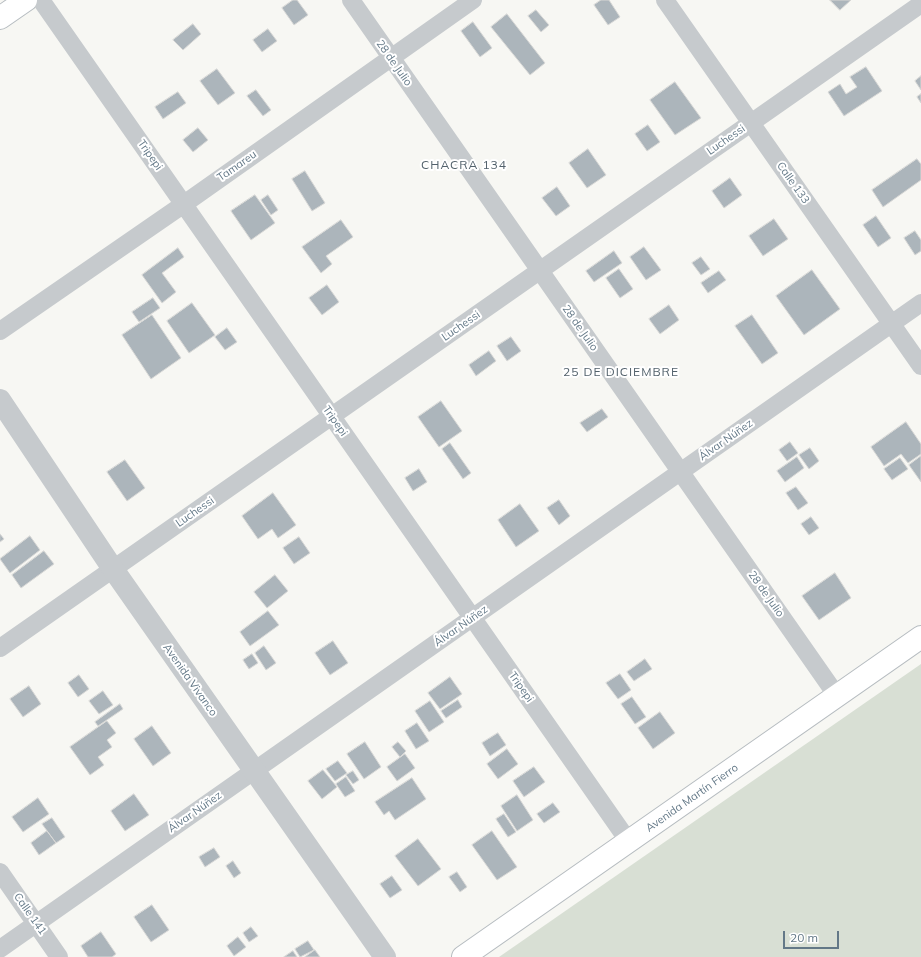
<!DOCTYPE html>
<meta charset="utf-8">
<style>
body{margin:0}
#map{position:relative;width:921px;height:957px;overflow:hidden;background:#f7f7f3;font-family:Mulish,sans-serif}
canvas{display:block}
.scale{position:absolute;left:783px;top:931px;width:56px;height:18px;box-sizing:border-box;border:2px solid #637887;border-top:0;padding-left:5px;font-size:12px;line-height:14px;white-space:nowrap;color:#637887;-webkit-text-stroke:3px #fff;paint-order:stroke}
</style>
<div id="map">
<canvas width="921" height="957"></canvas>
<div class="scale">20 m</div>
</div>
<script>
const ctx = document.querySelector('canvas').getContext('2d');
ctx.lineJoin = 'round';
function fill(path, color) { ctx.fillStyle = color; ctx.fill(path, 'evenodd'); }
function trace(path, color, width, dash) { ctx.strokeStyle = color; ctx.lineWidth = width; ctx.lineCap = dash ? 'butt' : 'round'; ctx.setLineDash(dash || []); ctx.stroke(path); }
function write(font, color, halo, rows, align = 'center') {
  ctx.font = font + ' Mulish,sans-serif'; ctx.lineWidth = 4; ctx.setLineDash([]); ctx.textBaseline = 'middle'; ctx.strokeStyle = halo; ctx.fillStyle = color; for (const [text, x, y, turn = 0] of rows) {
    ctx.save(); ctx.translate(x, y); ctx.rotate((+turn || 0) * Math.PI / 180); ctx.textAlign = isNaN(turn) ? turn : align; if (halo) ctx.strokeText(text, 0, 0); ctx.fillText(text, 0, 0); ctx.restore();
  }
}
const green = new Path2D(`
 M921,664V957H499Z`);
const building = new Path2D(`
 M293,0H297L308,15L294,25L282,8Z
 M601,0H609L620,17L608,25L594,5Z
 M830,0H851L840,10Z
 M536,10L549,25L541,32L528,16Z
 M507,14L545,63L530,75L491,27Z
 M473,22L492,48L480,57L461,31Z
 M193,24L201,34L183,50L173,40Z
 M268,29L277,41L262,52L253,40Z
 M866,67L882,91L844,116L828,92L840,84L846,94L857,87L850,77Z
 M217,69L235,93L218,105L200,81Z
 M921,76V90L915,81Z
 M675,82L701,118L675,135L650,100Z
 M256,90L271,110L263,116L247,96Z
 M178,92L186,103L163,119L155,107Z
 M921,94V103L917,97Z
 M648,125L660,142L647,151L635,134Z
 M198,128L208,140L193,152L183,140Z
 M588,149L606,175L587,188L569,163Z
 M917,159L921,164V180L883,207L872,190Z
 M305,171L325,203L312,211L292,179Z
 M730,178L742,195L724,208L712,191Z
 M557,187L570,206L556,216L542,198Z
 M255,195L275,223L251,240L231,211Z
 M268,195L278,210L271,215L261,200Z
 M876,216L891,238L878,247L863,225Z
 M774,219L788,239L763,256L749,236Z
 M341,220L353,237L326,256L332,264L321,273L302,247Z
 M915,231L921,240V251L915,255L904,238Z
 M644,247L661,270L646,280L630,257Z
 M178,248L184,257L162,273L176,292L162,303L142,275Z
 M614,251L622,263L594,282L586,271Z
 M701,257L710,269L701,275L692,263Z
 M619,269L633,289L620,298L606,278Z
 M812,270L840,309L804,335L776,296Z
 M719,271L726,280L708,293L701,283Z
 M327,285L339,302L322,315L309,298Z
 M153,298L160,308L139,322L132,312Z
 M192,303L215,335L189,353L167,321Z
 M669,305L679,320L660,334L649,319Z
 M152,315L181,358L151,379L122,335Z
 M752,315L778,353L762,364L735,326Z
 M227,328L237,342L225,350L215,337Z
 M511,337L521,351L507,361L497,346Z
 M489,351L496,361L476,376L469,365Z
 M441,401L462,431L439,447L418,417Z
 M602,409L608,417L587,432L580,423Z
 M906,422L921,444V454L908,463L901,454L884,466L871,447Z
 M790,442L798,453L787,461L779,450Z
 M450,443L471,473L463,479L442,449Z
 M810,448L819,461L809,469L799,455Z
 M921,456V482L909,465Z
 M797,457L804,468L785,482L777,471Z
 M900,458L908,469L892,480L884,469Z
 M125,460L145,488L127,501L107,472Z
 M419,469L427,482L413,491L405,478Z
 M796,487L808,503L798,510L786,493Z
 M273,493L296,525L278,538L272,529L258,539L242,516Z
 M559,500L570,516L559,525L547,508Z
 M520,504L539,531L516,547L498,520Z
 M811,517L819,528L809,535L801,524Z
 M0,534L4,539L0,542Z
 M30,536L40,550L10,573L0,559Z
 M299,537L310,553L294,564L283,548Z
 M44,551L54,564L21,588L12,575Z
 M835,573L851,598L819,620L802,596Z
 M275,575L288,591L267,608L254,592Z
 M268,611L279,625L250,646L240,632Z
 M333,641L348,663L330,675L315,653Z
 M264,646L276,663L266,670L255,653Z
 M252,654L258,663L249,669L243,660Z
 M645,659L652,669L634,681L627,672Z
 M620,674L631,690L618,699L606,683Z
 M79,675L89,689L78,697L68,683Z
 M450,677L462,694L440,709L428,693Z
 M29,686L41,704L23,717L10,699Z
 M103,691L113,705L99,714L89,701Z
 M632,697L646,717L635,724L621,704Z
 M458,700L462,707L446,718L441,711Z
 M430,701L444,722L429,732L415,711Z
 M120,704L123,709L98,726L95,722Z
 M660,712L675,733L653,749L638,728Z
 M107,721L116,733L107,740L112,747L98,757L104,765L90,775L70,747Z
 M417,723L429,741L416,749L405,731Z
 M152,726L171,753L153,766L134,739Z
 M498,733L506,745L490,756L482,743Z
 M365,742L381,767L364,779L347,754Z
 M398,742L406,751L400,757L392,747Z
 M507,749L518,764L498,779L487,764Z
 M405,754L415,768L397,781L387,767Z
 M338,761L347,773L335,781L326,769Z
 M534,767L545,782L524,797L513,781Z
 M323,770L337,787L322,799L308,781Z
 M353,771L359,780L353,784L346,775Z
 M346,777L355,791L345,797L336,784Z
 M412,778L426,799L395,820L389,811L384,815L375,802Z
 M134,794L149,815L125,831L111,811Z
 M517,795L533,820L517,831L501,806Z
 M38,798L49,814L23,832L12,817Z
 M553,803L560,812L544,823L537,814Z
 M504,814L516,832L508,837L496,819Z
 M52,818L65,837L56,843L42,824Z
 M47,831L56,843L39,855L31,843Z
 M492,831L517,867L497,880L472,845Z
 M418,839L441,869L418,886L395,856Z
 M214,848L220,857L205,867L199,857Z
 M233,861L241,873L234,878L226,866Z
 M457,872L467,887L460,892L449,877Z
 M392,876L402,890L390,898L380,884Z
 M152,905L169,930L151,942L134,917Z
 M251,927L258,936L249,942L243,933Z
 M101,932L116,954L112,957H88L81,946Z
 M238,937L246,947L234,956L227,946Z
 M308,941L314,950L300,957L295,949Z
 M315,950L320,957H305Z
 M293,951L297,957H284Z`);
const minor = new Path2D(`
 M41,0L629,842
 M351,0L837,696
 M665,0L921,366
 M0,331L184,204L473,0
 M0,648L921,4
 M0,872L59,957
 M0,949L921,303`);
const tertiary = new Path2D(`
 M0,400L113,569L385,957`);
const secondary = new Path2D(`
 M0,18L26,0
 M463,957L921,637`);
const streetNames = [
 ["28 de Julio",394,63,55],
 ["Luchessi",726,140,-35],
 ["Tripepi",150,155,55],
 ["Tamareu",237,166,-35],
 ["Calle 133",793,183,55],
 ["Luchessi",461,326,-35],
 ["28 de Julio",580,328,55],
 ["Tripepi",335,421,55],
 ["Álvar Núñez",726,440,-35],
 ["Luchessi",195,512,-35],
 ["28 de Julio",766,594,55],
 ["Álvar Núñez",461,626,-35],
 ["Avenida Vivanco",190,680,55],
 ["Tripepi",521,687,55],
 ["Avenida Martín Fierro",692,798,-35],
 ["Álvar Núñez",195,812,-35],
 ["Calle 141",30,914,55]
];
const neighbourhoodNames = [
 ["CHACRA 134",464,165],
 ["25 DE DICIEMBRE",621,372]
];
fill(green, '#d8dfd4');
fill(building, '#acb5bb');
trace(building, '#d8d8d6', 1);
trace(secondary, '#b6bcc0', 24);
trace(minor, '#c6cacd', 18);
trace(tertiary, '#c6cacd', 22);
trace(secondary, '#fff', 22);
write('11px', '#637887', '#fff', streetNames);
ctx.letterSpacing = '1px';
write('12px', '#52616b', '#fff', neighbourhoodNames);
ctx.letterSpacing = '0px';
</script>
